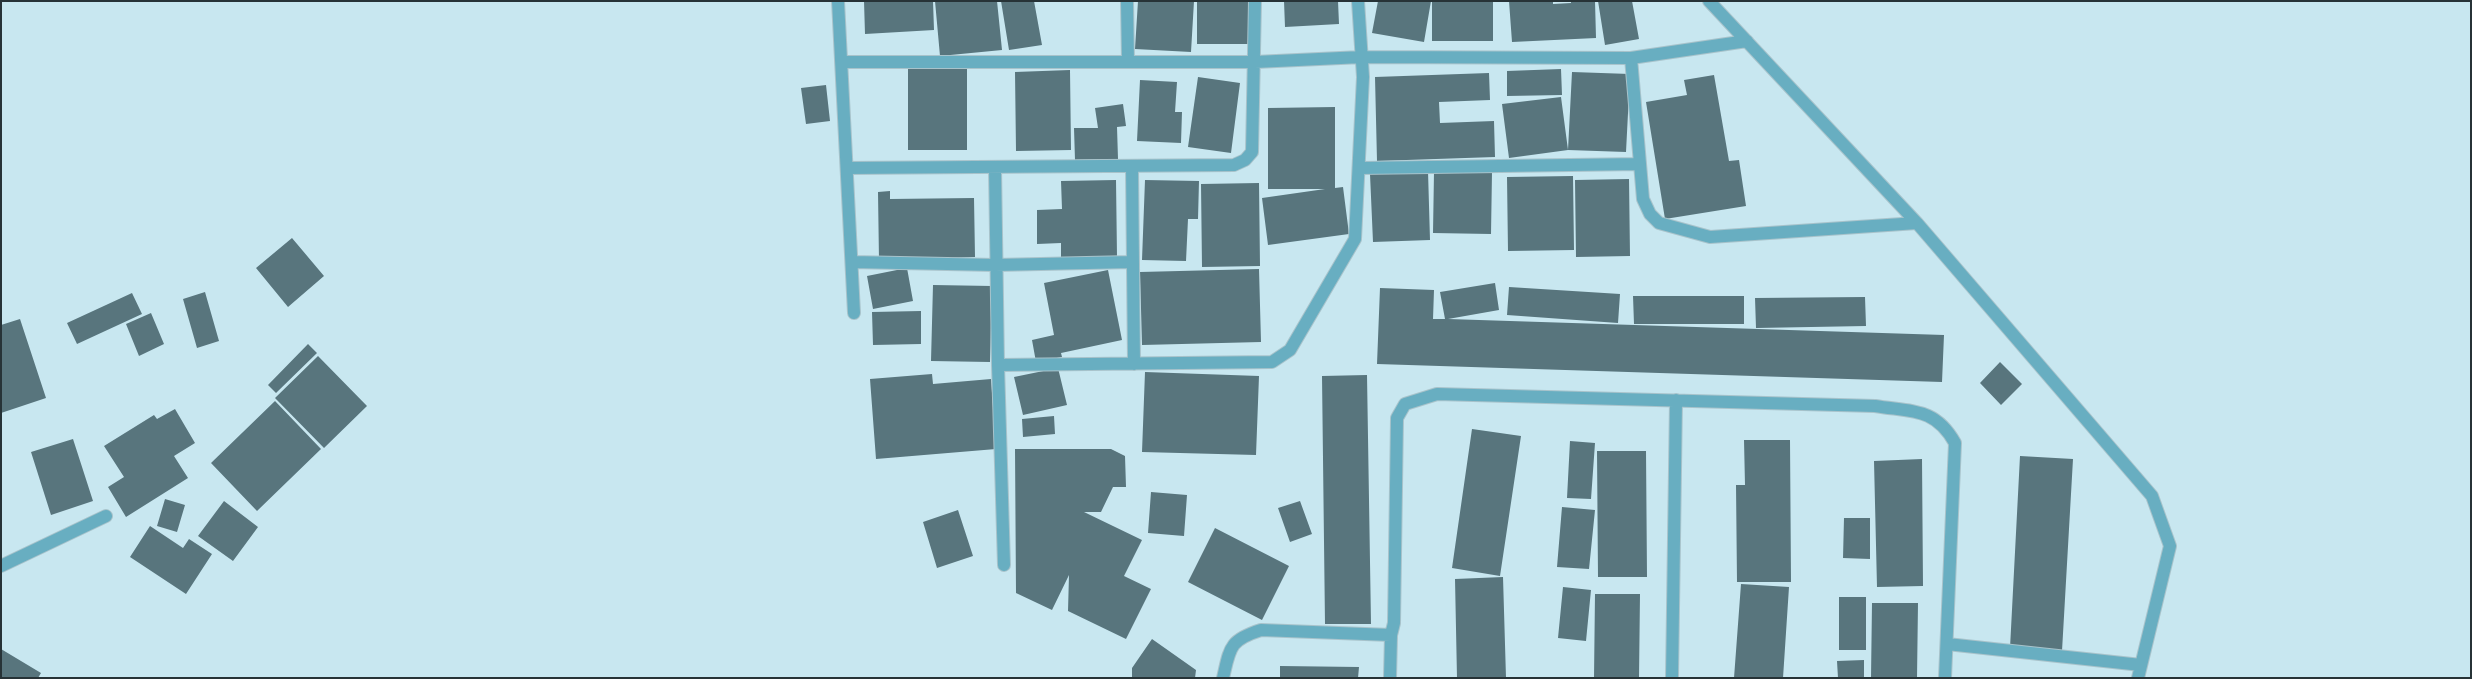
<!DOCTYPE html>
<style>
body{margin:0}
#map{position:relative;width:2472px;height:679px;overflow:hidden;background:#c8e7f0;font-family:"Crimson Pro",serif}
canvas{display:block}
.frame{position:absolute;inset:0;border:2px solid #273337;pointer-events:none}
</style>
<div id="map">
<canvas width="2472" height="679"></canvas>
<div class="frame"></div>
</div>
<script>
const ctx = document.querySelector('canvas').getContext('2d');
ctx.lineJoin = 'round';
function fill(path, color) { ctx.fillStyle = color; ctx.fill(path, 'evenodd'); }
function trace(path, color, width, dash) { ctx.strokeStyle = color; ctx.lineWidth = width; ctx.lineCap = dash ? 'butt' : 'round'; ctx.setLineDash(dash || []); ctx.stroke(path); }
const building = new Path2D(`
 M864,1H933L934,30L865,34Z
 M935,1H997L1002,50L940,56Z
 M1001,1H1034L1042,45L1009,50Z
 M1138,1H1194L1191,52L1135,49Z
 M1197,1H1251L1252,44H1197Z
 M1284,1H1338L1339,24L1285,27Z
 M1378,1H1431L1424,42L1372,33Z
 M1432,1H1493V41H1432Z
 M1509,1H1553V4L1571,3V1H1595L1596,38L1512,42Z
 M1598,1H1632L1639,39L1605,45Z
 M967,64V150H908V65Z
 M1561,69L1562,95L1507,96V71Z
 M1070,70L1071,150L1016,151L1015,72Z
 M1572,72L1630,74L1626,152L1568,150Z
 M1489,73L1490,100L1439,102L1440,123L1494,121L1495,157L1377,161L1375,77Z
 M1714,75L1729,161L1739,160L1746,206L1665,219L1646,102L1687,95L1684,80Z
 M1198,77L1240,83L1231,153L1188,147Z
 M1140,80L1177,82L1175,112H1182L1181,143L1137,141Z
 M826,85L830,121L806,124L801,88Z
 M1561,97L1568,150L1509,158L1502,104Z
 M1123,104L1126,126L1117,127L1118,159L1075,160L1074,128H1098L1095,108Z
 M1335,107V188L1343,187L1349,234L1268,245L1262,198L1325,189H1268V108Z
 M1428,171L1430,240L1373,242L1370,174Z
 M1434,172H1492L1491,234L1433,233Z
 M1573,176L1574,250L1508,251L1507,177Z
 M1629,179L1630,256L1576,257L1575,180Z
 M1116,180L1117,257L1061,259V243L1037,244V210L1062,209L1061,181Z
 M1145,180L1199,181L1198,219H1188L1186,261L1142,260Z
 M1259,183L1260,266L1202,267L1201,184Z
 M890,191V199L974,198L975,257L879,261L878,192Z
 M292,238L324,276L288,307L256,268Z
 M907,268L913,301L873,309L867,276Z
 M1259,269L1261,342L1142,345L1140,272Z
 M1108,270L1122,340L1061,353L1062,357L1036,362L1032,340L1054,335L1044,283Z
 M1495,283L1499,310L1448,319L1944,335L1942,382L1377,364L1380,288L1434,290L1433,319H1445L1440,292Z
 M933,285L992,286L990,362L931,361Z
 M1509,287L1620,294L1618,323L1507,315Z
 M205,292L219,341L197,348L183,299Z
 M132,293L142,314L77,344L67,323Z
 M1633,296H1744V324H1634Z
 M1865,297L1866,326L1756,328L1755,298Z
 M921,311V344L873,345L872,312Z
 M151,313L164,344L139,356L126,324Z
 M20,319L46,398L1,413V325Z
 M308,344L317,353L276,393L268,385Z
 M318,356L367,406L324,448L275,398Z
 M2000,362L2022,384L2001,405L1980,383Z
 M1058,368L1067,405L1023,415L1014,377Z
 M1145,372L1259,376L1256,455L1142,452Z
 M932,374L933,384L991,379L996,449L876,459L870,379Z
 M1367,375L1371,624H1325L1322,376Z
 M275,401L321,449L257,511L211,463Z
 M175,409L195,443L174,456L188,478L126,517L108,487L124,477L104,446L154,415L157,419Z
 M1054,416L1055,434L1023,437L1022,419Z
 M1472,429L1521,436L1500,576L1452,568Z
 M73,439L93,501L51,515L31,452Z
 M1744,440H1790L1791,582H1737L1736,485H1745Z
 M1570,441L1595,443L1591,499L1567,498Z
 M1015,449H1111L1125,456L1126,487H1113L1101,512H1084L1142,540L1124,576L1151,589L1126,639L1068,611L1069,575L1052,610L1016,593Z
 M1597,451H1646L1647,577H1598Z
 M2020,456L2073,459L2062,651L2010,648Z
 M1922,459L1923,586L1877,587L1874,461Z
 M1151,492L1187,495L1184,536L1148,533Z
 M165,499L185,505L177,532L157,526Z
 M224,501L258,527L233,561L198,536Z
 M1300,501L1312,534L1290,542L1278,508Z
 M1562,507L1595,510L1589,569L1557,567Z
 M958,510L973,556L937,568L923,522Z
 M1844,518H1870V559L1843,558Z
 M150,526L183,548L189,539L212,554L186,594L130,557Z
 M1215,528L1289,566L1262,620L1188,582Z
 M1503,577L1506,678H1457L1455,579Z
 M1741,584L1789,587L1783,678H1734Z
 M1563,587L1591,590L1586,641L1558,638Z
 M1595,594H1640L1639,678H1594Z
 M1839,597H1866V650H1839Z
 M1872,603H1918L1917,678H1871Z
 M1152,639L1196,670L1195,678H1132V668Z
 M1,649L41,673L38,678H1Z
 M1864,660V678H1838L1837,661Z
 M1280,666L1359,667L1358,678H1280Z`);
const minor = new Path2D(`
 M838,1L854,313
 M1127,1L1128,62
 M1709,1L1917,223L2152,496L2170,546L2138,678
 M1631,58L1747,41
 M842,62H1255L1362,57L1631,58L1643,199L1650,214L1659,223L1710,237L1917,223
 M1132,166L1134,364
 M995,167L998,365
 M847,168L1234,165L1245,160L1252,152L1255,1
 M1360,168L1640,164
 M852,262L995,265L1132,262
 M1004,565L998,365L1272,362L1290,350L1355,239L1363,77L1358,1
 M1,566L106,516
 M1947,644L2141,665
 M1223,678C1230,648 1229,640 1261,630L1391,635
 M1390,678L1391,635L1394,623L1397,418L1405,404L1437,394L1875,406C1911,412 1935,407 1955,443L1945,678
 M1672,678L1676,400`);
fill(building, '#58757d');
trace(minor, '#a8c3cb', 14);
trace(minor, '#68aec1', 12);
</script>
